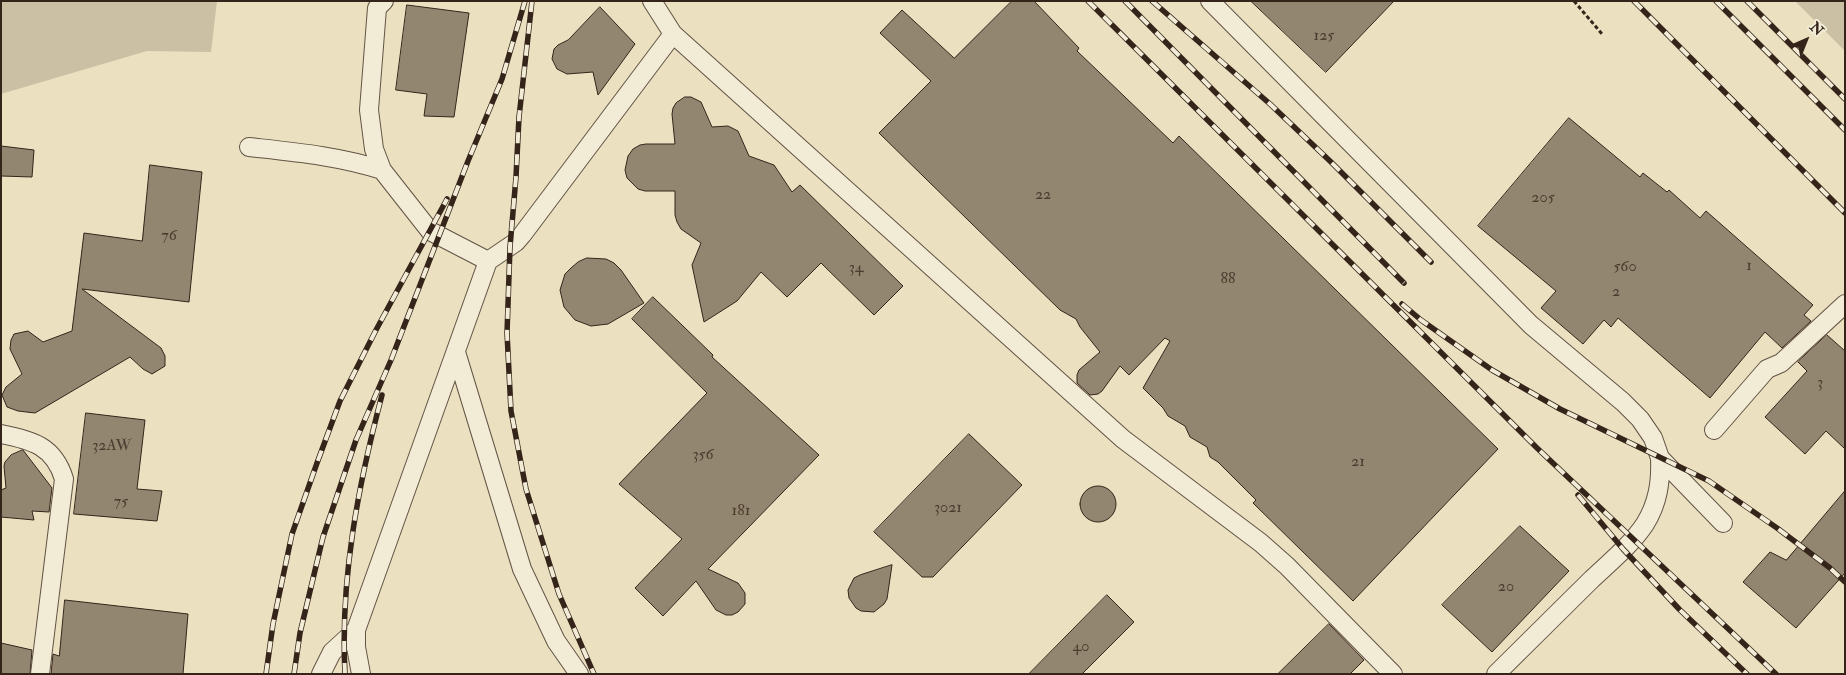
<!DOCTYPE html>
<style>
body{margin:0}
#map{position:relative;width:1846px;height:675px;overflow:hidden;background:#ebe0c0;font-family:"IM FELL Double Pica",serif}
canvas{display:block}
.frame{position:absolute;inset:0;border:2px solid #34241a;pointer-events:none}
.north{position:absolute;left:1781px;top:15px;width:50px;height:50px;-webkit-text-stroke:4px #f2ebd6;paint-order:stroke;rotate:44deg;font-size:14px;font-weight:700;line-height:20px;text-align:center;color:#34241a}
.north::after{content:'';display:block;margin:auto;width:18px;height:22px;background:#34241a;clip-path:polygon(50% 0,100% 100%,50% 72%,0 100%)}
</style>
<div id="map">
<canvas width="1846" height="675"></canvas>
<div class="frame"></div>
<div class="north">N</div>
</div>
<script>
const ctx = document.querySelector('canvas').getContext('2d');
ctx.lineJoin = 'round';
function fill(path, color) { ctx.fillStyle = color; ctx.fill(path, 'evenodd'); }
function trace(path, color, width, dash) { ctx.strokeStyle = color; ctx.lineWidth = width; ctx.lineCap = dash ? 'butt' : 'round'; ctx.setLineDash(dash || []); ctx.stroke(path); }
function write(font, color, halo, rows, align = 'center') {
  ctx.font = font + ' "IM FELL Double Pica",serif'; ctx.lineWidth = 4; ctx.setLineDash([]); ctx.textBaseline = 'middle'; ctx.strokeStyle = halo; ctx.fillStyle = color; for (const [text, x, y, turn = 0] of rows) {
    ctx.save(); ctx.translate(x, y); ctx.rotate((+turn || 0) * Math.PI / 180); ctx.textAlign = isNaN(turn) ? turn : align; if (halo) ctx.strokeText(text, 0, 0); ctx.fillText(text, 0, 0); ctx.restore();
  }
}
const green = new Path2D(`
 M1,1H217L211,52L147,51L1,94Z
 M1795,1H1845V51Z`);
const building = new Path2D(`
 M1012,1H1034L1079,48L1077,51L1173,143L1179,136L1498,449L1353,601L1253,503L1256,500L1218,462L1210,457L1207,447L1190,437L1185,426L1168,416L1163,408L1143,388L1170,341L1165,338L1129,375L1120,366L1102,391L1098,394L1090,395L1077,383V375L1079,370L1100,352L1080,327L1076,319L1060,310L879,133L931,81L880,33L902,10L954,58Z
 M1251,1H1394L1326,72Z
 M407,5L469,13L454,117L424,116L427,94L396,90Z
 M600,7L635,44L598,95L593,72L567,74L557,69L552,59L554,49L558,45L568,40Z
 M685,97H691L701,102L712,127L728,126L738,131L749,156L774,165L792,192L800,185L903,286L874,315L821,263L787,297L761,272L737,301L704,322L692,265L701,243L681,229L677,222L675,215V191H645L638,189L627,178L625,170L628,156L633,149L640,145L646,144H675L672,114L673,108L676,103Z
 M1569,118L1640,177L1643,173L1667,192L1669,190L1700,218L1706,211L1813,305L1804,315L1811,321L1782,348L1765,332L1710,398L1618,318L1611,327L1604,320L1583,344L1541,308L1556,291L1478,226Z
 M1,146L34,150L32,177L1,176Z
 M150,165L202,172L189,302L82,289L161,348L165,356V366L152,374L143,369L130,357L35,413L18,411L7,407L2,395L6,387L22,374L10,349L11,340L14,334L28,331L43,342L72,331L84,233L142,241Z
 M587,258L606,259L614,263L621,270L644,303L608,324L591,326L575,320L564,307L560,290L565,274L571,268L578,262Z
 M653,297L713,355L712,357L819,455L708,569L738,583L745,593V604L738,612L732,615H726L716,610L696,581L663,616L635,588L682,539L619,484L707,393L632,319Z
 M1827,335L1845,351V449L1826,431L1805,454L1765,417L1807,371L1798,362Z
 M86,413L145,420L137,489L162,491L157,521L74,514Z
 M969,434L1022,485L933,577H922L874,532Z
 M23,450L52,488L49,512L32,511L34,520L1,517V490L6,488L4,466L5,462L11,455Z
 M1080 504a18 18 0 1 1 36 0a18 18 0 1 1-36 0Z
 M1845,491V573L1796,628L1743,582L1770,552L1786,560Z
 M1520,526L1569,571L1492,652L1442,605Z
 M892,565L887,599L884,604L874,612L861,611L856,608L849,598L848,590L854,578L860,575Z
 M1107,595L1134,622L1082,674H1029Z
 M65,600L188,614L183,674H51L53,654L59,656Z
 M1329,624L1364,660L1350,674H1278Z
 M1,643L32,650L30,674H1Z`);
const path = new Path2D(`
 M1574,1L1602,34`);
const service = new Path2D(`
 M384,1L377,8L369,110L374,149L382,170L430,231L488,261
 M652,1L673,34L1123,439L1261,543L1287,566L1393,674
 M1210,1L1531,325L1623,402L1640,419L1653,438L1660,458L1723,523
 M249,147C294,152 339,156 382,170
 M456,352L522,569L556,641L579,674
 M1714,430L1767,369L1781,363L1845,304
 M1,434C32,440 54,446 64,479L40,674
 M356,630V647L361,674
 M321,674L332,652L356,630L488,261L516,242L522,235L673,34
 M1496,674C1528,642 1560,611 1592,579C1610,562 1631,545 1645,524C1658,503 1661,482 1660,458`);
const rail = new Path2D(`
 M532,1L519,117L516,177L510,247L507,333L511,411L526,489L559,594L594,674
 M1088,1L1537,448L1776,674
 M1125,1L1404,283
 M1152,1L1270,104L1331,162L1431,262
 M1634,1L1845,213
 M1716,1L1845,130
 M1747,1L1845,99
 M1402,304L1421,320L1492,370L1560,409L1709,481L1777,528L1830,568L1845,582
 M1578,495L1623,549L1679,609L1747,674
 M266,674L273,624L292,534L317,463L340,401L376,330L447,199
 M294,674L300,633L323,537L356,440L391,360L468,161L502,79L525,1
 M345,674C340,579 358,486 382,395`);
const numberNames = [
 ["125",1324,37],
 ["22",1043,196],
 ["205",1543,199],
 ["76",169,237],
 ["1",1749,267],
 ["560",1625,268],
 ["34",856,269],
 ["88",1228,280],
 ["2",1616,293],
 ["3",1820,384],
 ["32AW",112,447],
 ["356",703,456],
 ["21",1358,463],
 ["75",121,503],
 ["3021",948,509],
 ["181",741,512],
 ["20",1506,588],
 ["40",1081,648]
];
fill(green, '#ccc0a4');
fill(building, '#938670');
trace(building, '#34241a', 1);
trace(service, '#625344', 20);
trace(path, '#34241a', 3, [4, 2.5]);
trace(service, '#f2ebd6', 18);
trace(rail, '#34241a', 5.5);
trace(rail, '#f2ebd6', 4, [11]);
write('16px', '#4c3c30', null, numberNames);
</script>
